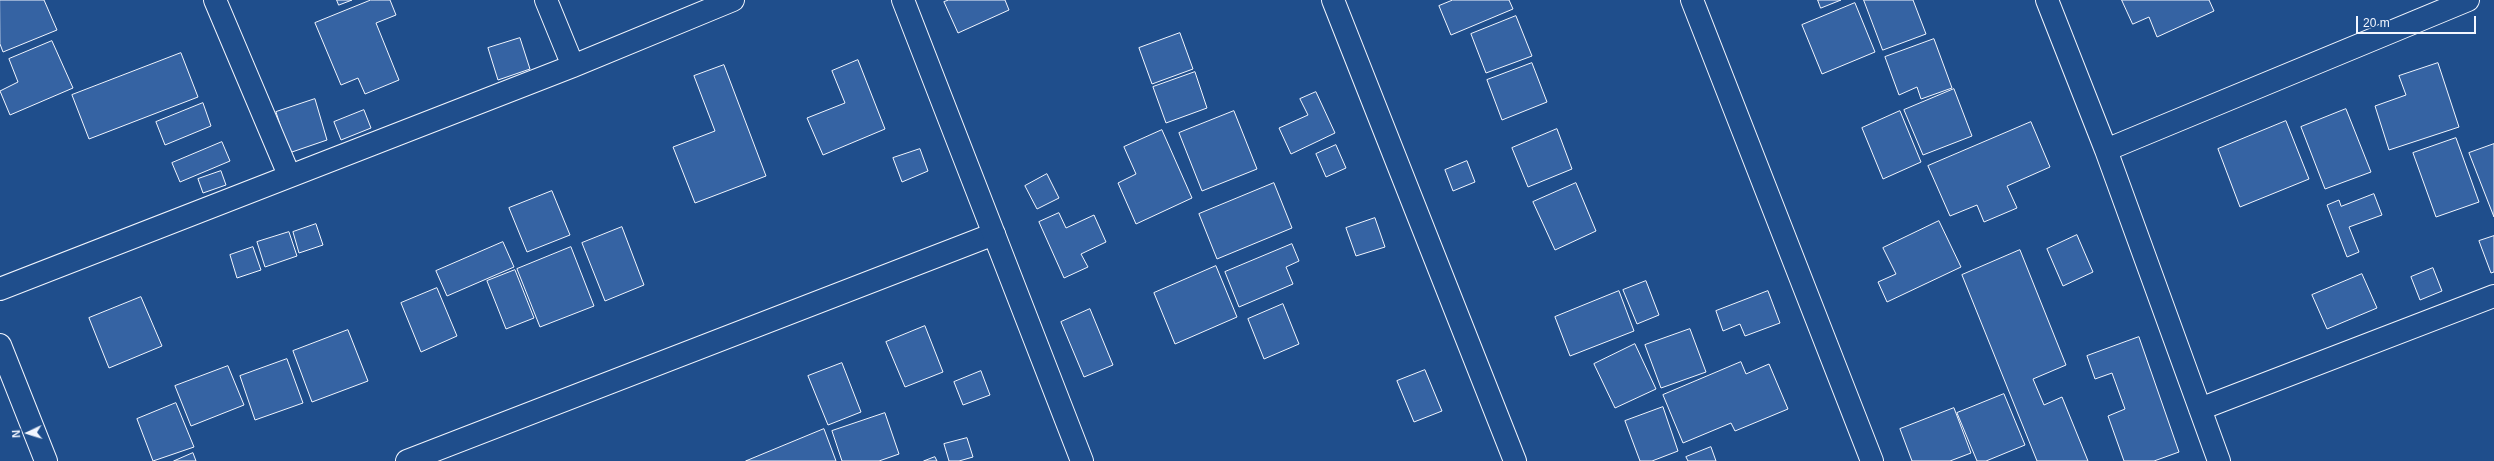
<!DOCTYPE html>
<style>
body{margin:0}
#map{position:relative;width:2494px;height:461px;overflow:hidden;background:#1f4e8c;font-family:Helvetica,sans-serif}
canvas{display:block}
.north{position:absolute;left:8px;top:413px;width:40px;height:40px;-webkit-text-stroke:3px #1f4e8c;paint-order:stroke;rotate:266deg;font-size:11px;font-weight:700;line-height:16px;text-align:center;color:#f2f6ff}
.north::after{content:'';display:block;margin:auto;width:14px;height:18px;background:#f2f6ff;clip-path:polygon(50% 0,100% 100%,50% 72%,0 100%)}
.scale{position:absolute;left:2356px;top:16px;width:120px;height:18px;box-sizing:border-box;border:2px solid #f2f6ff;border-top:0;padding-left:5px;font-size:12px;line-height:14px;white-space:nowrap;color:#f2f6ff;-webkit-text-stroke:3px #1f4e8c;paint-order:stroke}
</style>
<div id="map">
<canvas width="2494" height="461"></canvas>
<div class="north">N</div>
<div class="scale">20 m</div>
</div>
<script>
const ctx = document.querySelector('canvas').getContext('2d');
ctx.lineJoin = 'round';
function fill(path, color) { ctx.fillStyle = color; ctx.fill(path, 'evenodd'); }
function trace(path, color, width, dash) { ctx.strokeStyle = color; ctx.lineWidth = width; ctx.lineCap = dash ? 'butt' : 'round'; ctx.setLineDash(dash || []); ctx.stroke(path); }
const building = new Path2D(`
 M0,0H44L57,30L3,52L0,44Z
 M337,0H352L339,5Z
 M371,0H390L396,15L376,23L399,80L365,94L358,78L341,85L315,23Z
 M949,0H1005L1009,10L958,33L944,2Z
 M1453,0H1509L1513,9L1451,35L1439,6Z
 M1818,0H1841L1821,8Z
 M1864,0H1913L1926,34L1883,50Z
 M2122,0H2209L2214,11L2157,37L2149,17L2133,24Z
 M1855,3L1875,52L1822,74L1802,25Z
 M1516,16L1532,56L1486,73L1471,34Z
 M1180,33L1193,69L1152,84L1139,48Z
 M520,38L530,69L498,80L488,48Z
 M1934,39L1952,88L1921,99L1917,87L1899,95L1885,57Z
 M52,41L73,88L10,115L0,91L18,82L9,59Z
 M181,53L198,97L89,139L72,95Z
 M858,60L885,129L823,155L807,118L845,103L832,71Z
 M1532,63L1547,102L1502,120L1487,80Z
 M2438,63L2459,127L2389,150L2375,106L2406,95L2399,76Z
 M724,65L766,176L695,203L673,147L715,131L694,76Z
 M1195,72L1207,108L1166,123L1153,87Z
 M1954,89L1972,136L1923,155L1904,110Z
 M1316,92L1335,133L1291,154L1279,128L1308,115L1300,99Z
 M315,99L327,140L289,153L276,112Z
 M203,103L211,126L165,145L156,122Z
 M2346,109L2371,172L2325,189L2301,127Z
 M364,110L371,128L341,140L334,122Z
 M1234,111L1257,169L1202,191L1179,133Z
 M1900,111L1921,162L1883,179L1862,128Z
 M2286,121L2309,179L2240,207L2218,149Z
 M2031,122L2050,167L2007,186L2017,208L1984,222L1977,205L1950,216L1928,166Z
 M1557,129L1572,169L1528,187L1512,148Z
 M1162,130L1192,198L1136,224L1118,183L1136,174L1124,147Z
 M2456,138L2479,202L2436,217L2413,153Z
 M222,142L230,161L180,182L172,163Z
 M2494,144V217L2469,153Z
 M1336,145L1346,168L1326,177L1316,154Z
 M920,149L928,171L902,182L893,158Z
 M1467,161L1475,182L1453,191L1445,170Z
 M221,171L226,185L203,193L198,179Z
 M1047,174L1059,198L1037,209L1025,186Z
 M1274,183L1292,228L1217,259L1199,214Z
 M1576,183L1596,231L1555,250L1533,202Z
 M552,191L570,235L527,252L509,208Z
 M2374,194L2382,215L2349,227L2359,252L2347,257L2327,205L2339,200L2341,206Z
 M1059,213L1066,228L1094,215L1106,242L1081,254L1088,267L1064,278L1039,222Z
 M1375,218L1385,247L1356,256L1346,228Z
 M1939,221L1961,267L1887,302L1878,282L1896,274L1883,248Z
 M316,224L323,245L299,253L293,232Z
 M622,227L644,285L605,301L582,243Z
 M289,232L297,256L265,267L257,242Z
 M2077,235L2093,272L2063,286L2047,249Z
 M2494,236V272L2491,273L2479,241Z
 M503,242L514,267L447,296L436,271Z
 M1292,244L1299,261L1286,267L1293,284L1239,307L1225,272Z
 M253,247L261,270L237,278L230,255Z
 M571,247L594,306L540,327L517,269Z
 M2020,250L2066,365L2033,379L2044,405L2062,397L2088,461H2037L1962,275Z
 M1216,266L1237,317L1175,344L1154,293Z
 M2433,268L2442,291L2420,300L2411,277Z
 M515,270L534,318L506,329L487,281Z
 M2362,274L2377,308L2327,329L2312,295Z
 M1646,281L1659,315L1637,324L1623,290Z
 M437,288L457,336L421,352L401,303Z
 M1619,291L1634,331L1570,356L1555,317Z
 M1768,291L1780,323L1745,336L1740,324L1723,331L1716,311Z
 M141,297L162,346L109,368L89,318Z
 M1283,304L1299,344L1264,359L1248,319Z
 M1090,309L1113,365L1084,377L1061,322Z
 M925,326L943,372L905,387L886,342Z
 M1690,329L1706,372L1661,388L1645,345Z
 M348,330L368,381L312,402L293,351Z
 M2139,337L2179,452L2154,461H2124L2108,416L2125,409L2112,373L2095,379L2087,356Z
 M1635,344L1656,389L1615,408L1594,364Z
 M287,359L303,403L255,420L240,376Z
 M1741,362L1746,374L1769,364L1788,409L1735,431L1731,423L1683,443L1663,395Z
 M842,363L861,412L828,425L808,376Z
 M228,366L244,405L191,426L175,386Z
 M1425,370L1442,411L1414,422L1397,381Z
 M981,371L990,395L963,405L954,382Z
 M2004,394L2025,445L1986,461H1977L1957,413Z
 M176,403L194,447L153,461L137,419Z
 M1663,407L1678,451L1652,461H1640L1625,421Z
 M1954,408L1971,453L1950,461H1912L1900,429Z
 M885,413L899,454L879,461H842L832,431Z
 M824,429L836,461H746Z
 M967,438L973,457L959,461H949L944,444Z
 M1711,447L1716,461H1688L1686,457Z
 M193,453L196,461H174Z
 M935,457L937,461H924Z`);
const street = new Path2D(`
 M215,0L289,175
 M546,0L573,66
 M1333,0L1515,461
 M1692,0L1872,461
 M2047,0L2106,150L2219,461
 M2106,150L2468,0
 M0,289L573,66L733,0
 M0,345L46,461
 M2200,409L2494,296
 M407,461L994,234`);
const secondary = new Path2D(`
 M903,0L1082,461`);
fill(building, '#3563a3');
trace(building, '#f2f6ff', 1);
trace(street, '#f2f6ff', 24);
trace(secondary, '#f2f6ff', 24);
trace(street, '#1f4e8c', 22);
trace(secondary, '#1f4e8c', 22);
</script>
